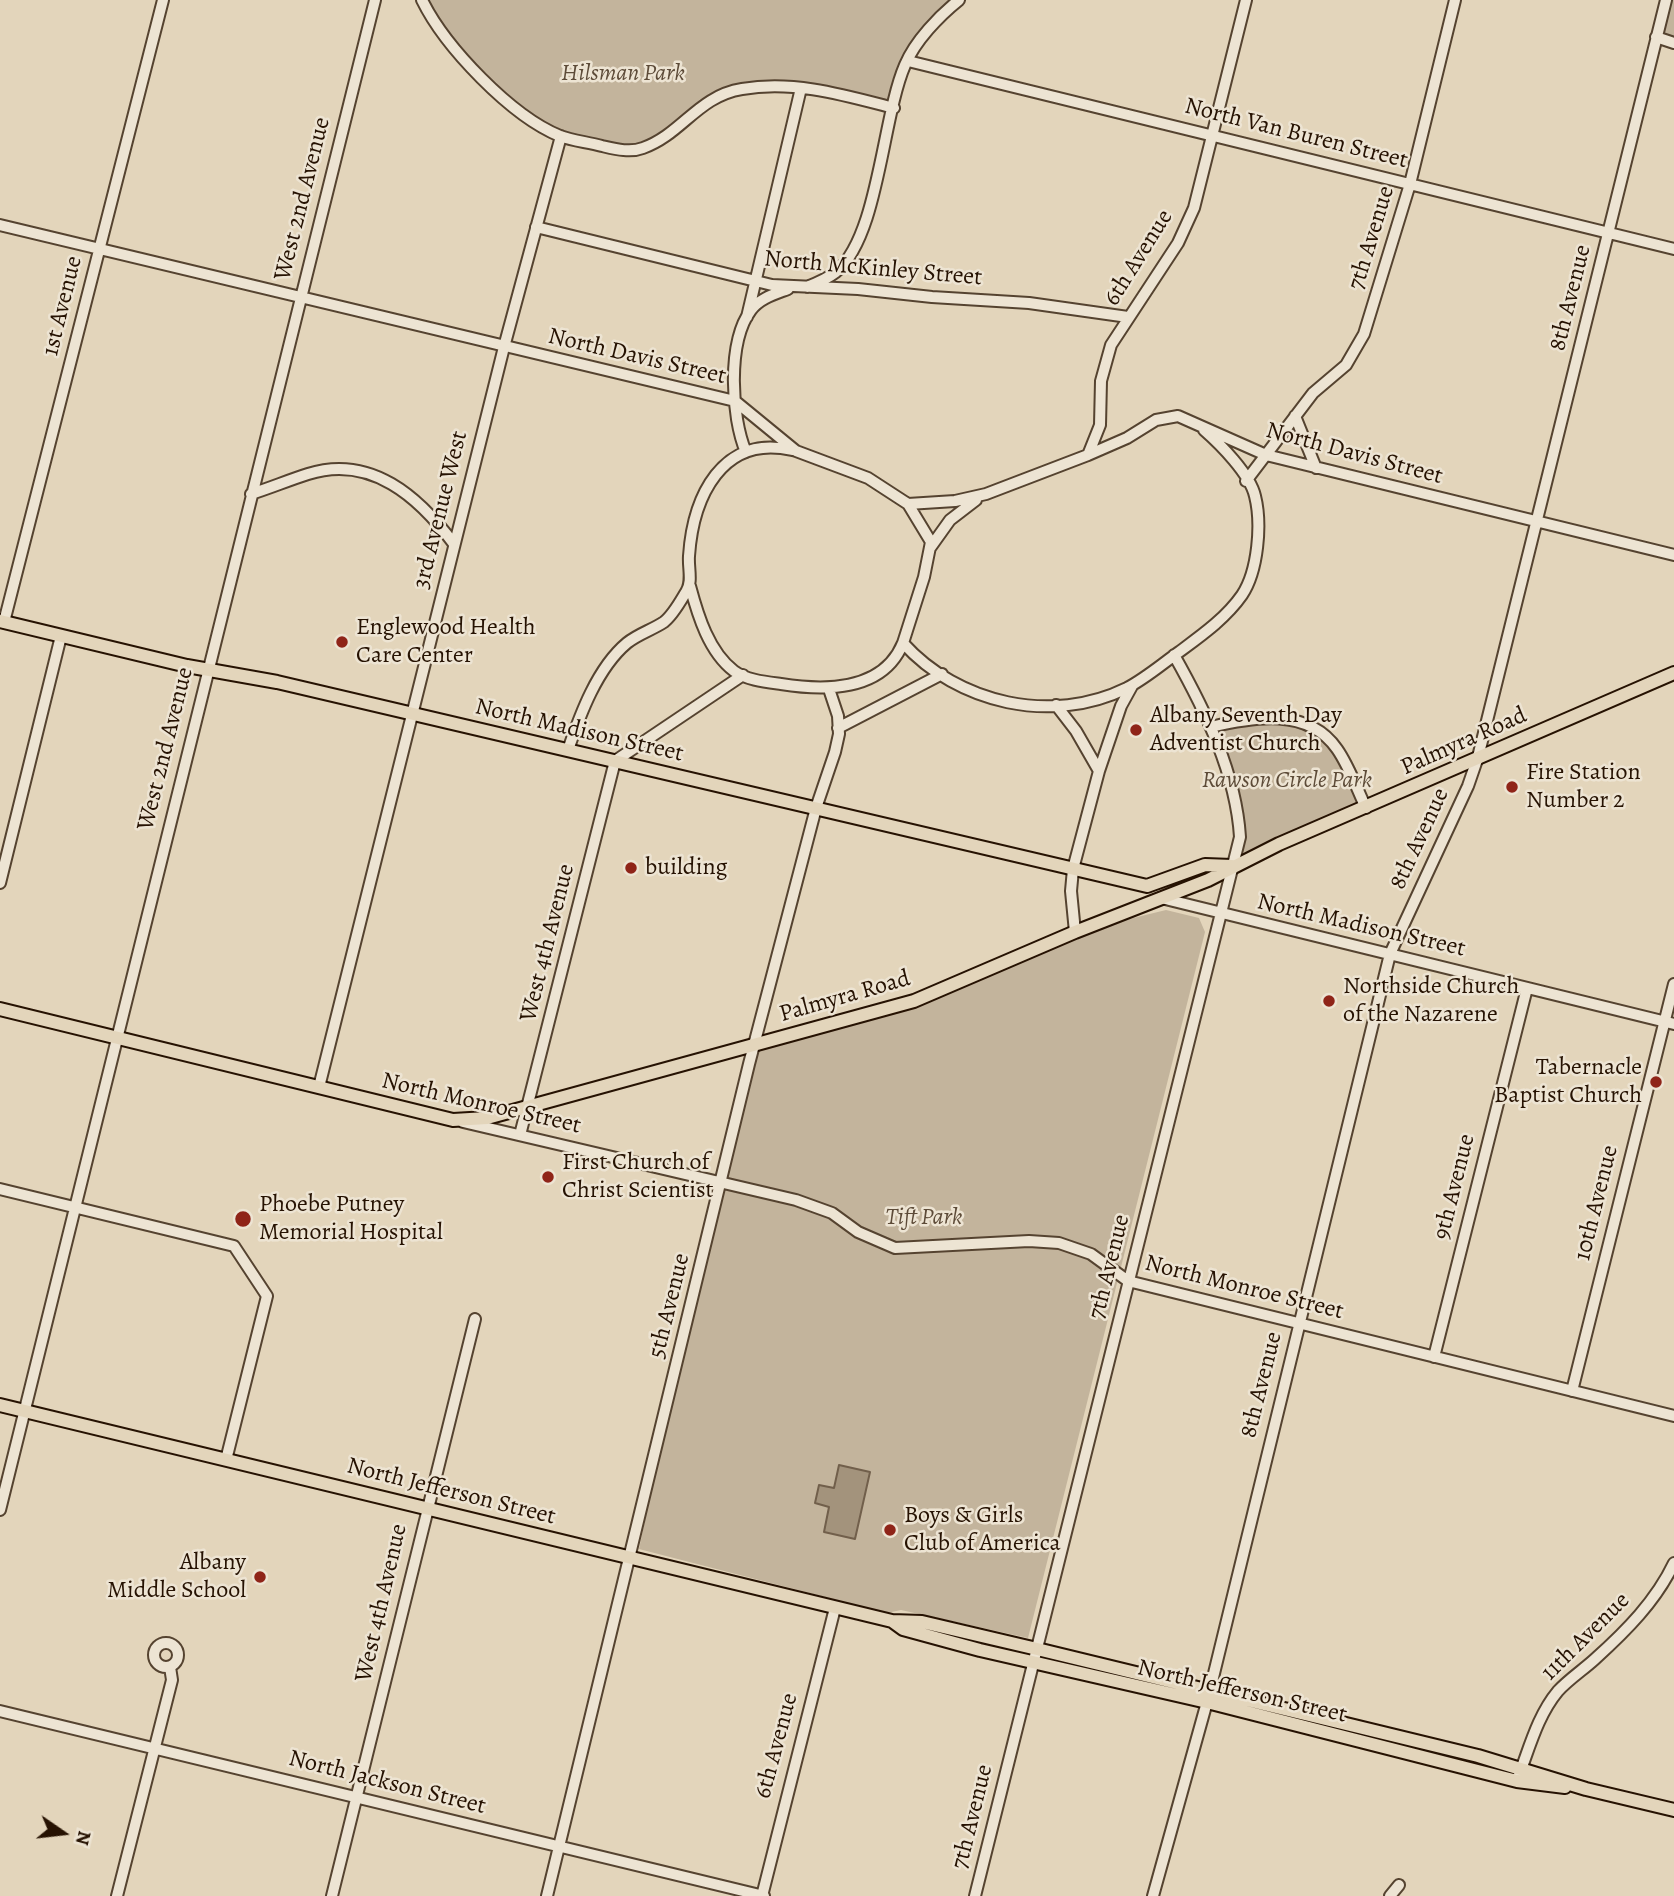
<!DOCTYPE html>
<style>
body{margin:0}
#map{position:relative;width:1674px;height:1896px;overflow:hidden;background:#e3d5bb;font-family:Alegreya,serif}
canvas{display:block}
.north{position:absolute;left:28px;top:1798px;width:70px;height:70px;-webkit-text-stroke:5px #ede4d3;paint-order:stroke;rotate:104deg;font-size:19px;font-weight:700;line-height:28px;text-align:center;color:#261202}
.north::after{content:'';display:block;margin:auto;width:24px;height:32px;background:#261202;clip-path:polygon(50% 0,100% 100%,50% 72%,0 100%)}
</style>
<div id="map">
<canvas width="1674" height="1896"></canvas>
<div class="north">N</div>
</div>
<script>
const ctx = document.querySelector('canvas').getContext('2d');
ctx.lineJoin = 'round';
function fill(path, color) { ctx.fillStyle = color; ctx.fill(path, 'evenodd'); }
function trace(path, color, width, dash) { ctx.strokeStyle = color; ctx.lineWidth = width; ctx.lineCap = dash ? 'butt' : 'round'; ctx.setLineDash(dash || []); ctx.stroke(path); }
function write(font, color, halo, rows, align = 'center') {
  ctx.font = font + ' Alegreya,serif'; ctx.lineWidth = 5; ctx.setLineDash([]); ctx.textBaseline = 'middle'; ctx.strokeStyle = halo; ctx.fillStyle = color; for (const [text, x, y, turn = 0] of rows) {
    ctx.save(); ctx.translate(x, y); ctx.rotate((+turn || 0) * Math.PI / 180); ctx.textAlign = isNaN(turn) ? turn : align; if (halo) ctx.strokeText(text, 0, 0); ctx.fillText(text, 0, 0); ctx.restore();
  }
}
const green = new Path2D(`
 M422,0H956L902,65L892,106L830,89L739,87L637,148C613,144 587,142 564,135C509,120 457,43 422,0Z
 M1667,0H1674V42L1657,37Z
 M1267,719L1305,725L1336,751L1365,807L1234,865L1241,837L1212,728Z
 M1166,910L1199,918L1205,932L1028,1638L901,1610L887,1613L639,1549L669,1405L757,1046L915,1002L1076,932Z`);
const water = new Path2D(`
 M839,1465L870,1472L855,1539L824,1532L829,1507L815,1503L819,1485L834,1488Z`);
const minor = new Path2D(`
 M422,0C445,47 511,116 560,136C573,141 588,142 602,146C615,149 630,153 643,148C682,134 698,96 742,89C794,80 844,95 894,108
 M1656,37L1674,43
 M908,61L1674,249
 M0,225L735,401L796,451L868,478L908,504L955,501L986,494L1088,455L1127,438L1156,420L1178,416L1266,455L1674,555
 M536,227L772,285L858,289L932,297L1029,303L1128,317
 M807,287C817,283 827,279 836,272C879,236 882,118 905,65C915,41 939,16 959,0
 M747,317L801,88
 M1295,416L1316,468
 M746,452C731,417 727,342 751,310C760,298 775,294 788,289
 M1088,455L1100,425L1101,381L1111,345L1178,243L1194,208L1246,0
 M1246,481L1313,393L1346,365L1364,334L1410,184L1455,0
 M251,494C270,488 289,480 308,474C371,454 419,497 454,544
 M908,504L931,542L924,577L903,643C958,704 1052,725 1127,688C1146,678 1162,664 1179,652C1202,635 1226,618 1242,595C1258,571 1262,524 1255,496C1250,474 1220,444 1204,430
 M930,548L950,520L976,500
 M690,586C698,616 709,652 734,671C746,680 766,682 781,684C825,691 883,692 903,643
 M4,622L163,0
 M1056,705L1076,731L1099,771L1073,869L1071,891L1075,932
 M1211,727C1253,717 1308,707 1337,749C1349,766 1357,789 1366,808
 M838,728L942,674
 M568,750C580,715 597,668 627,643C638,634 652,630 664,622C673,615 680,602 686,592C693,582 688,568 689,556C693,497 722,434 792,450
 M1099,771L1121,706L1132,686
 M0,883L61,636
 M1161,898L1674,1024
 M319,1087L504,347L561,136
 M463,1122L796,1200L832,1213L858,1232L895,1248L1029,1241L1059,1243L1091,1254L1128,1281L1674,1416
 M520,1135L615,761L743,675
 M0,1189L234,1246L267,1296L226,1460
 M1434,1357L1527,988
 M1572,1391L1674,984
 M0,1510L375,0
 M154 1655a12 12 0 1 1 24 0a12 12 0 1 1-24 0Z
 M0,1711L764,1896
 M1519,1775C1530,1746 1538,1715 1558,1691C1569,1679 1583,1670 1595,1659C1626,1631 1656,1601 1674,1563
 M117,1896L172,1680L170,1667
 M332,1896L475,1319
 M547,1896L749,1064L816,808L835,752L839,734L838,716L829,689
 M762,1896L835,1608
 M975,1896L1240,837C1236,773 1205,710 1174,655
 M1153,1896L1207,1702L1390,954L1468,786L1478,757L1666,0
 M1390,1896L1399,1885`);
const major = new Path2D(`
 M0,621L187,666L277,682L1147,886L1205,865L1232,866
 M0,1009L453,1120L487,1118L914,1001L1075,932L1208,880L1279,844L1674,673
 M0,1405L892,1621L922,1622L1037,1649L1478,1756L1586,1789L1674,1810
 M892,1621L903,1629L980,1650L1207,1702L1517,1781L1565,1787`);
const markers = [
 [342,642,7,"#8f2418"],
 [1136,730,7,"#8f2418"],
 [1512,787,7,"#8f2418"],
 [631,868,7,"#8f2418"],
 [1329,1001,7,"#8f2418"],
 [1656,1082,7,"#8f2418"],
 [548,1177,7,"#8f2418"],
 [243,1219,9,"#8f2418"],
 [890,1530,7,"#8f2418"],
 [260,1577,7,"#8f2418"]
];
const parkNames = [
 ["Hilsman Park",623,74],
 ["Rawson Circle Park",1287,781],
 ["Tift Park",924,1218]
];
const streetNames = [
 ["North Van Buren Street",1296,134,14],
 ["West 2nd Avenue",303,199,-76],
 ["7th Avenue",1372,238,-73],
 ["6th Avenue",1139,258,-58],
 ["North McKinley Street",873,269,5],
 ["8th Avenue",1571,298,-76],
 ["1st Avenue",63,306,-76],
 ["North Davis Street",637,357,13],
 ["North Davis Street",1354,454,15],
 ["3rd Avenue West",441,510,-76],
 ["North Madison Street",579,731,13],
 ["Palmyra Road",1464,742,-24],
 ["West 2nd Avenue",166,749,-76],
 ["8th Avenue",1420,839,-65],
 ["North Madison Street",1361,926,13],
 ["West 4th Avenue",548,943,-76],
 ["Palmyra Road",845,997,-16],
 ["North Monroe Street",481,1104,13],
 ["9th Avenue",1455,1187,-76],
 ["10th Avenue",1597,1203,-76],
 ["7th Avenue",1110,1267,-76],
 ["North Monroe Street",1244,1288,14],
 ["5th Avenue",670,1306,-76],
 ["8th Avenue",1262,1385,-76],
 ["North Jefferson Street",451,1492,14],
 ["West 4th Avenue",382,1603,-77],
 ["11th Avenue",1586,1637,-45],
 ["North Jefferson Street",1242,1692,13],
 ["6th Avenue",777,1746,-75],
 ["North Jackson Street",387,1783,14],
 ["7th Avenue",973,1817,-76]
];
const poiNames = [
 ["Englewood Health",356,628],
 ["Care Center",356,656],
 ["Albany Seventh Day",1150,716],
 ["Adventist Church",1150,744],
 ["Fire Station",1526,773],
 ["Number 2",1526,801],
 ["building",645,868],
 ["Northside Church",1343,987],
 ["of the Nazarene",1343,1015],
 ["Tabernacle",1642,1068,"right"],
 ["Baptist Church",1642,1096,"right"],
 ["First Church of",562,1163],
 ["Christ Scientist",562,1191],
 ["Phoebe Putney",259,1205],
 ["Memorial Hospital",259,1233],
 ["Boys & Girls",904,1516],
 ["Club of America",904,1544],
 ["Albany",246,1563,"right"],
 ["Middle School",246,1591,"right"]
];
fill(green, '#c3b49c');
fill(water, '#a3937c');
trace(water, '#715f4b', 2);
trace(minor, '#554330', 14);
trace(major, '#261202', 16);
trace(minor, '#ede4d3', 10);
trace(major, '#e3d5bb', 12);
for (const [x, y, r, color] of markers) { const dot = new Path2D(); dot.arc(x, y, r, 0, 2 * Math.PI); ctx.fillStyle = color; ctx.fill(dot); trace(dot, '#ede4d3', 2.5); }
write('italic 24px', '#5d4b38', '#ede4d3', parkNames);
write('24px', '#261202', '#ede4d3', streetNames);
write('24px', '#261202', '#ede4d3', poiNames, 'left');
</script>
